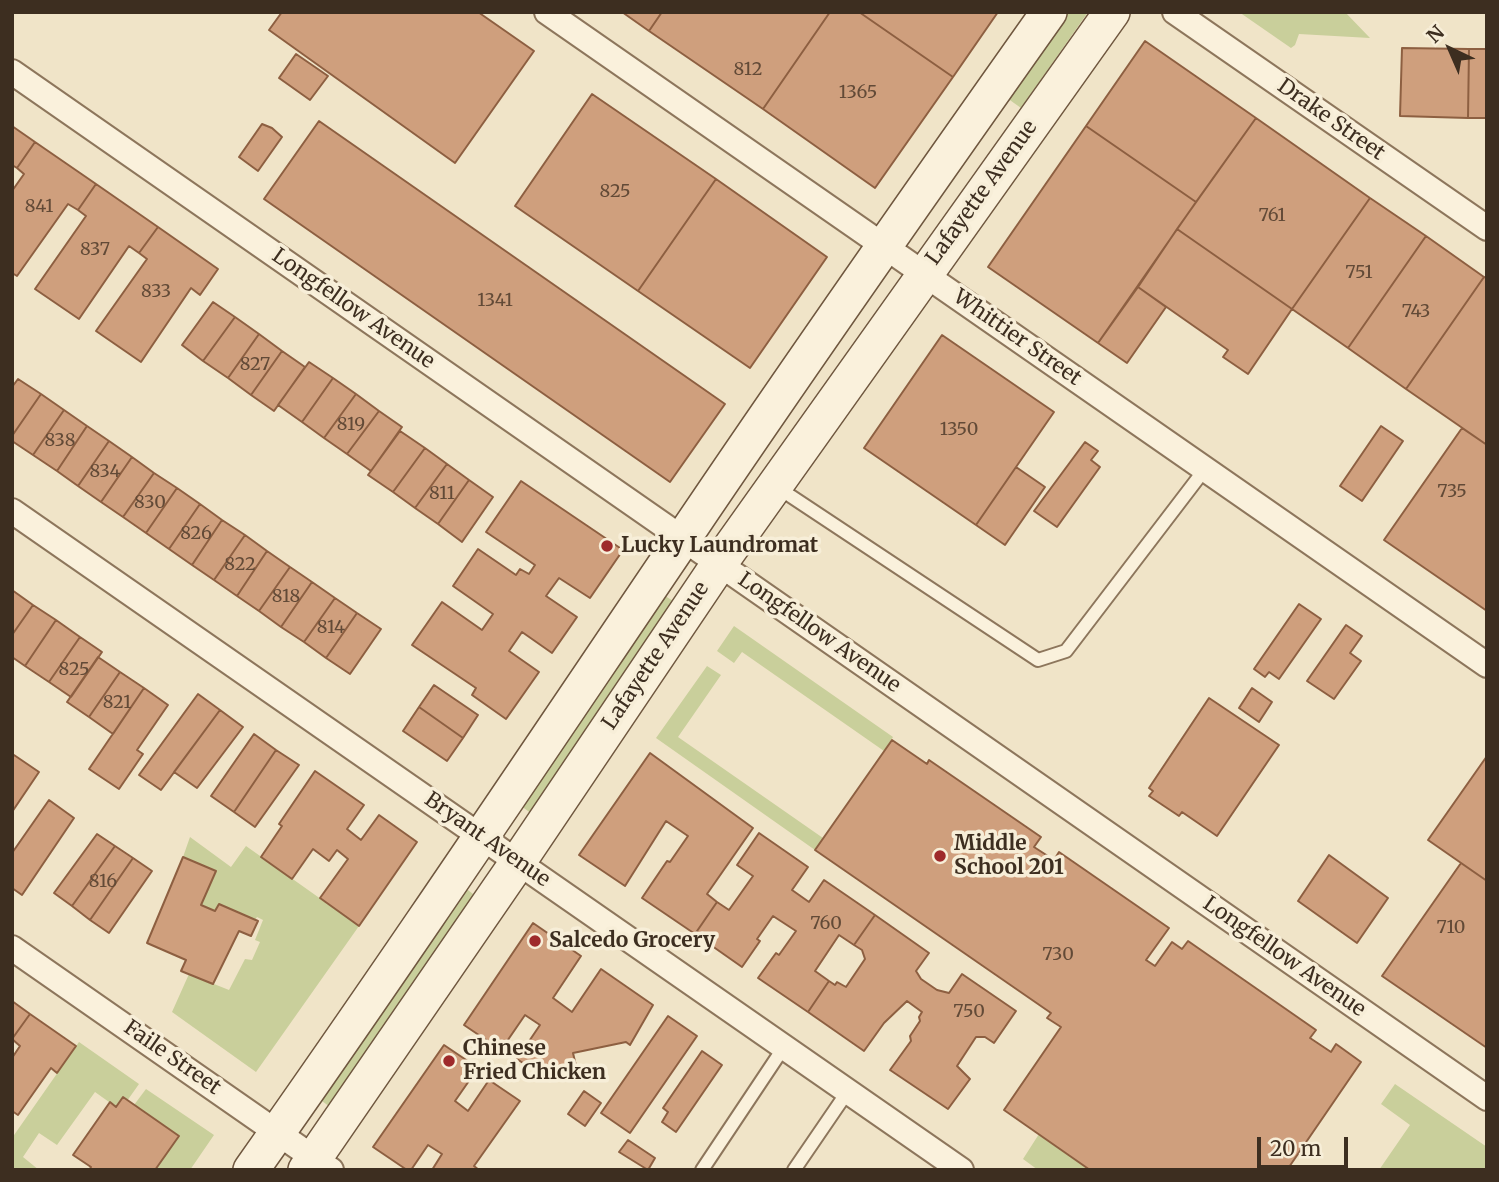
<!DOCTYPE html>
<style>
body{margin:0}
#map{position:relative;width:1499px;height:1182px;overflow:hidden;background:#f0e4c8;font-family:Merriweather,serif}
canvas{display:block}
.frame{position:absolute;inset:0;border:14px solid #3d2e20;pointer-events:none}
.north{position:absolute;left:1415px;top:14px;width:70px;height:70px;-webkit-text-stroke:5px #f7eed8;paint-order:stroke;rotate:316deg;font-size:19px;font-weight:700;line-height:28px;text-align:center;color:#3d2e20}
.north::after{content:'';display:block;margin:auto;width:24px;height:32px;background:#3d2e20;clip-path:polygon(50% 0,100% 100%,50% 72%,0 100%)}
.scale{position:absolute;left:1257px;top:1137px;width:91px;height:32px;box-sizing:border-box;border:4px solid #3d2e20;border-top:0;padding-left:9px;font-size:21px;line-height:24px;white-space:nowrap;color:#3d2e20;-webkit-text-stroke:5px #f7eed8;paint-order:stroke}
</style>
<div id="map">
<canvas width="1499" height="1182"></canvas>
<div class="frame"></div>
<div class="north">N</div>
<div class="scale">20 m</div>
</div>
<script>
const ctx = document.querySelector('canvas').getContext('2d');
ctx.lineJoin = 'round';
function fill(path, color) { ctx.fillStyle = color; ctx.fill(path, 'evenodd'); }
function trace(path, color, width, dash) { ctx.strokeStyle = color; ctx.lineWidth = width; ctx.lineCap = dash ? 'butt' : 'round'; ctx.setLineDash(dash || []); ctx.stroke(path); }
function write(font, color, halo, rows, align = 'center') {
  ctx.font = font + ' Merriweather,serif'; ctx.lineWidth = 7; ctx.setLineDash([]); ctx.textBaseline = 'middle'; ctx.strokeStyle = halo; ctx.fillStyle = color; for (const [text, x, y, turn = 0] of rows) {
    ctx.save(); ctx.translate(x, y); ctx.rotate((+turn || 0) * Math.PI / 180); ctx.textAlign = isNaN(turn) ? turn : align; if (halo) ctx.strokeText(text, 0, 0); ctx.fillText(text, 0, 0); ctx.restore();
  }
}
const green = new Path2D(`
 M1065,12H1088L1021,108L1007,98Z
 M1239,12H1345L1370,38L1299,34L1295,45L1291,48Z
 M662,594L678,604L532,814L517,803Z
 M734,626L893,737L884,751L742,652L734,663L717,651Z
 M707,666L721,675L678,737L823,838L815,850L656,738Z
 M190,837L231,867L246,846L359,926L256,1072L172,1012L189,974L229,990L245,959L252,960L260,942L255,940L263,920L257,917L255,920L219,905L215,911L201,905L216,871L183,857Z
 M460,884L477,897L330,1107L314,1095Z
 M79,1042L139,1084L127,1101L123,1098L116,1107L95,1092L57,1145L39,1133L23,1157L39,1170H14L12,1138Z
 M1395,1084L1487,1147V1170H1379L1410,1125L1381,1104Z
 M146,1089L214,1135L190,1170H155L134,1105Z
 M1039,1134L1090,1170H1038L1023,1159Z`);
const building = new Path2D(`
 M282,12H478L534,51L455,163L269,30Z
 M622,12H662L649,31Z
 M662,12H830L763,109L649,31Z
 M830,12H859L953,77L875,188L763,109Z
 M859,12H998L953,77Z
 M1145,41L1256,118L1196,202L1086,126Z
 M1402,48L1469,49L1468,118L1400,116Z
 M1469,49H1487V118H1468Z
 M296,54L328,76L310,100L279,78Z
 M592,94L716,179L638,291L515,206Z
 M1256,118L1370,198L1292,309L1177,229Z
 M319,121L725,404L670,482L264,199Z
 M262,124L272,128L282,137L258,171L239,157Z
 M12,126L35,142L17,168L12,165Z
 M1086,126L1196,202L1098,343L988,267Z
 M35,142L96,184L78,210L68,204L17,276L12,273V191L24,174L17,168Z
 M716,179L827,257L750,368L638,291Z
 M96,184L158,227L139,253L129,246L79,319L35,289L86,216L78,210Z
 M1370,198L1426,236L1348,348L1292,309Z
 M158,227L218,269L200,295L191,288L141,362L96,331L147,259L139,253Z
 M1177,229L1292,309L1248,374L1223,357L1228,350L1138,287Z
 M1426,236L1484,277L1406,389L1348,348Z
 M1484,277L1487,278V445L1406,389Z
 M1138,287L1166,307L1127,363L1098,343Z
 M213,302L235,317L203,361L182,345Z
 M235,317L259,334L228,378L203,361Z
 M259,334L282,351L251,395L228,378Z
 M942,335L1054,412L976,525L864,448Z
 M282,351L305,367L274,411L251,395Z
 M309,362L333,378L302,422L278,405Z
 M333,378L356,394L324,438L302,422Z
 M18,379L41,394L12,436V387Z
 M41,394L64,410L33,455L12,441V436Z
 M356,394L379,411L347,454L324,438Z
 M64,410L87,426L57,471L33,455Z
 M379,411L402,427L371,471L347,454Z
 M87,426L109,441L78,486L57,471Z
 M1381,426L1403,441L1362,501L1340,486Z
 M1462,428L1487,445V611L1384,540Z
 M400,431L425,448L393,492L368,475Z
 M109,441L132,457L101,502L78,486Z
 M1085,442L1098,451L1091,460L1100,467L1057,527L1034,511Z
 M425,448L447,464L415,508L393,492Z
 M132,457L154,473L123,517L101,502Z
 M447,464L469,480L438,524L415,508Z
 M1016,467L1045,487L1005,545L976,525Z
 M154,473L177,488L146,533L123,517Z
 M469,480L493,497L462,542L438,524Z
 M521,481L623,550L590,598L559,578L546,596L577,617L552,653L522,632L509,651L539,672L506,719L472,695L476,688L412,645L442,602L482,630L493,614L453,586L478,549L516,575L520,569L529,574L535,565L486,532Z
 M177,488L200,504L169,549L146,533Z
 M200,504L222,520L192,565L169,549Z
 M222,520L245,535L214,580L192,565Z
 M245,535L267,551L237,596L214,580Z
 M267,551L290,567L259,611L237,596Z
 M290,567L312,582L281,627L259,611Z
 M312,582L335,598L304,642L281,627Z
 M12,590L33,605L12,635Z
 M335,598L357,613L326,658L304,642Z
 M1299,604L1321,619L1279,679L1269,672L1265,677L1254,669Z
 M33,605L56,620L25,666L12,657V635Z
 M357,613L381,629L350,674L326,658Z
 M56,620L80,637L49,682L25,666Z
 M1346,625L1362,636L1350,653L1361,661L1334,699L1307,681Z
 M80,637L102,652L71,697L49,682Z
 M98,657L120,672L89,717L67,702Z
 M120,672L144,688L113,734L89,717Z
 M434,685L478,715L463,738L419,707Z
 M144,688L168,705L137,750L143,754L119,789L89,769Z
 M1252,688L1272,702L1259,722L1239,708Z
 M198,694L220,710L161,790L139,775Z
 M1209,698L1279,745L1217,836L1182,812L1179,816L1149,796L1153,791L1149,788Z
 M419,707L463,738L447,761L403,731Z
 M220,710L243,727L197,788L174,772Z
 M254,734L276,750L234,812L211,796Z
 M892,740L927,764L929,760L1041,837L1034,847L1054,860L1059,852L1169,928L1146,960L1155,966L1172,942L1182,949L1188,941L1316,1030L1310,1038L1331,1052L1336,1044L1361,1062L1287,1170H1090L1004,1110L1061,1027L1047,1018L1051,1013L815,850Z
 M276,750L299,765L255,827L234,812Z
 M650,753L753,828L707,894L717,902L695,934L642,898L667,861L670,862L688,836L666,821L625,886L579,855Z
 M14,755L39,772L12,812V758Z
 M1487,756V881L1428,840Z
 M315,771L364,805L347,829L361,840L379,815L417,842L359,926L320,898L348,859L337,850L329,861L313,849L292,879L261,857L282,826L279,824Z
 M49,800L74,818L22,895L12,888V853Z
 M759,833L808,867L792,890L809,902L824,880L875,915L854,945L839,935L815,971L829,981L808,1012L758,978L776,953L779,955L796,931L773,916L757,939L760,941L742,967L695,934L717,902L729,910L753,876L737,865Z
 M97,834L115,846L72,906L54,893Z
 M115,846L133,858L90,920L72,906Z
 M1329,855L1388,898L1357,943L1298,901Z
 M183,857L216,871L201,905L215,911L219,904L258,921L251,936L239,931L213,984L181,971L186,960L147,943Z
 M133,858L152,871L109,933L90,920Z
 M1461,863L1487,881V1048L1382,976Z
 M875,915L929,953L916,971L921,979L937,990L949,993L962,974L1016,1011L994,1043L985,1037H976L957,1066L970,1079L948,1109L890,1070L911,1041L910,1036L920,1021L919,1017L922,1012L907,1001L884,1023L864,1051L808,1012L829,981L835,985L837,982L846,987L865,959L862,950L854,945Z
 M533,923L581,956L553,998L572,1012L601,969L653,1005L630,1045L626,1042L573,1053L577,1070L551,1075L548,1080L517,1059L540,1025L525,1015L501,1050L464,1025Z
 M12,1001L30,1014L12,1039Z
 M30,1014L76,1046L57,1073L51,1068L18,1115L12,1111V1058L20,1046L12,1039Z
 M668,1016L697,1036L630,1133L601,1113Z
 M444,1045L478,1068L455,1101L468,1111L489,1080L520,1101L474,1166L479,1170H432L442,1154L428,1145L411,1170H407L373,1147Z
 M702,1051L722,1065L676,1132L662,1122L668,1112L663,1108Z
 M584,1091L601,1103L585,1126L568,1114Z
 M123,1097L179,1136L155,1170H89L91,1167L73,1155L110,1102L116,1107Z
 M628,1140L655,1158L648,1170L619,1152Z`);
const lane = new Path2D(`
 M777,487L1038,660L1066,651L1205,469
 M702,1170L784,1047
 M794,1170L848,1091`);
const street = new Path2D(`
 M547,12L1487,665
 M1175,12L1487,228
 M12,72L1487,1098
 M12,511L961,1170
 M12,948L331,1170`);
const secondary = new Path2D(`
 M251,1170C398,962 539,751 682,540C802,362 925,187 1049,12
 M306,1170L518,862L719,564L1112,12`);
const markers = [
 [607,546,7,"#9e2a2b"],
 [940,856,7,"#9e2a2b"],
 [535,941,7,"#9e2a2b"],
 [449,1061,7,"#9e2a2b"]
];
const numberNames = [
 ["812",748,70],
 ["1365",858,93],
 ["825",615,192],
 ["841",39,207],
 ["761",1272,216],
 ["837",95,250],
 ["751",1359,273],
 ["833",156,292],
 ["1341",495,301],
 ["743",1416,312],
 ["827",255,365],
 ["819",351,425],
 ["1350",959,430],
 ["838",60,441],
 ["834",105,472],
 ["735",1452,492],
 ["811",442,494],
 ["830",150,503],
 ["826",196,534],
 ["822",240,565],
 ["818",286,597],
 ["814",331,628],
 ["825",74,670],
 ["821",117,703],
 ["816",103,882],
 ["760",826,924],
 ["710",1451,928],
 ["730",1058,955],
 ["750",969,1012]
];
const streetNames = [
 ["Drake Street",1331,120,35],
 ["Lafayette Avenue",982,193,-54],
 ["Longfellow Avenue",353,309,35],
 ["Whittier Street",1017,338,35],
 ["Longfellow Avenue",819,633,35],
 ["Lafayette Avenue",656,656,-56],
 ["Bryant Avenue",487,840,35],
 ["Longfellow Avenue",1284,957,35],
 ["Faile Street",172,1058,35]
];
const poiNames = [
 ["Lucky Laundromat",621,546],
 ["Middle",954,844],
 ["School 201",954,868],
 ["Salcedo Grocery",549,941],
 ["Chinese",463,1049],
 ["Fried Chicken",463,1073]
];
fill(green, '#c9cf9b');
fill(building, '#cf9f7d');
trace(building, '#8d5f41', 2);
trace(lane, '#8d765c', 16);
trace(street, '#8d765c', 28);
trace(secondary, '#6f573f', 38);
trace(lane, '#faf1dc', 12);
trace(street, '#faf1dc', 24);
trace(secondary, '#faf1dc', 35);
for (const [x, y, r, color] of markers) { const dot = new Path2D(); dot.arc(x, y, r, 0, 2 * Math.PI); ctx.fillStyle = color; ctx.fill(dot); trace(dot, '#f7eed8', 2.5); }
write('18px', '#624a37', null, numberNames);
write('21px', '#3d2e20', '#f7eed8', streetNames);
write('bold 21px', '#3d2e20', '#f7eed8', poiNames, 'left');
</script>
